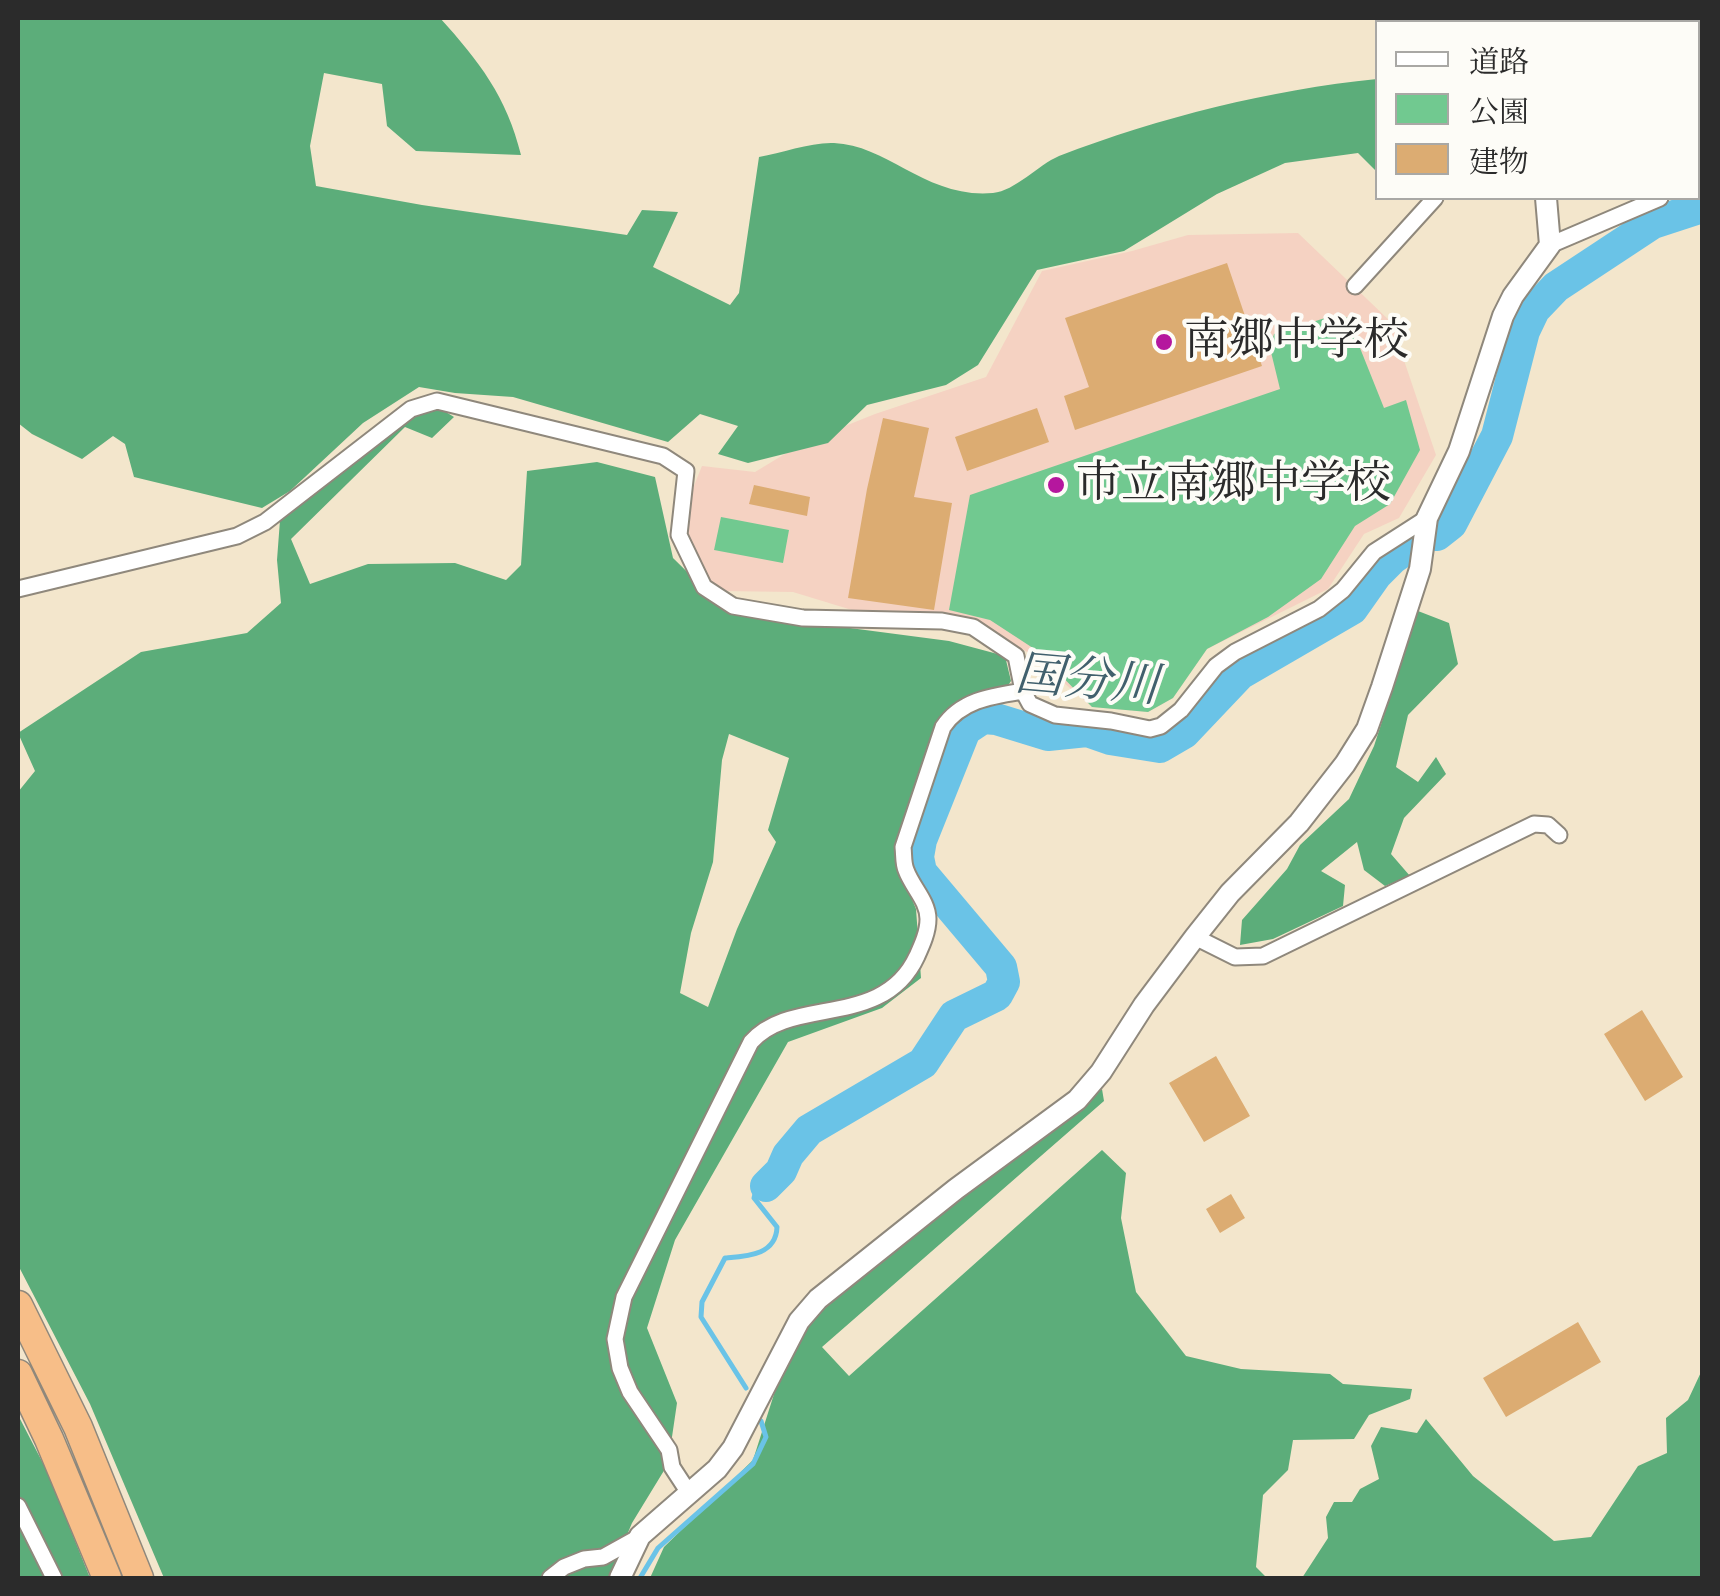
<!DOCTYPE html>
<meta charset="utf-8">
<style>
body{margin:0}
#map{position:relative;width:1720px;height:1596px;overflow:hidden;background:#f3e6cc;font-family:"EB Garamond","Noto Serif JP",serif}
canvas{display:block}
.frame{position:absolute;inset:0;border:20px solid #2b2b2b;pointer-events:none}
.legend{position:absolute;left:1375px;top:20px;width:325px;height:180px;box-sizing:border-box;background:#fdfcf7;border:2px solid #a9a8a5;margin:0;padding:12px 18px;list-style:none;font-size:30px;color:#2b2b2b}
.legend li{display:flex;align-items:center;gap:20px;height:50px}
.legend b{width:50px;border:2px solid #a9a8a5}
</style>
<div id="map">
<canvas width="1720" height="1596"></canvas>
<div class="frame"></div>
<ul class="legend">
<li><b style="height:12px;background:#fff"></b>道路</li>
<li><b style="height:28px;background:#71c990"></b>公園</li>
<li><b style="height:28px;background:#dcac72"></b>建物</li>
</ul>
</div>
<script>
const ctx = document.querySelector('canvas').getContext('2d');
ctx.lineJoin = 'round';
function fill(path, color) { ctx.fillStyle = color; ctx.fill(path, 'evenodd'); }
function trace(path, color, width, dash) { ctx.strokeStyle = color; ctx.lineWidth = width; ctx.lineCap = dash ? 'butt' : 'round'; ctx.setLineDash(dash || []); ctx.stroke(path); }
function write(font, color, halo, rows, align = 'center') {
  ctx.font = font + ' "EB Garamond","Noto Serif JP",serif'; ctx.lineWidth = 8; ctx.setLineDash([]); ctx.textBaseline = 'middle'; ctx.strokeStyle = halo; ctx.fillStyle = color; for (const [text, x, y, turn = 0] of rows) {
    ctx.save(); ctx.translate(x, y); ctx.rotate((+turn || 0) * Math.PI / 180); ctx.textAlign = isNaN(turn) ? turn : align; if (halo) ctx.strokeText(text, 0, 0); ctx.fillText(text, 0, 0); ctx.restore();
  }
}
const built = new Path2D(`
 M1298,233L1391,322L1436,455L1399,518L1364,534L1328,589L1207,649L1173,698L1148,712L1092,707L1029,653L983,627L865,614L793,592L721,591L712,585L684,539L689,498L702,466L755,472L803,443L875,414L986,377L1042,271L1132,251L1188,235Z`);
const green = new Path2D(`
 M1338,314L1348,318L1384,408L1406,400L1420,450L1390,504L1355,526L1321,579L1268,617L1207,649L1173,698L1148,712L1092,707L1036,650L990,620L949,610L970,495L1280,389L1270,348L1274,334Z
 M721,517L789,530L783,563L714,550Z`);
const forest = new Path2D(`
 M18,18H440C479,61 507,97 521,155L416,151L387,126L382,84L324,73L310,146L316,186L422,205L627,235L642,210L678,212L653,267L730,305L739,293L759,157C782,153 811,142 834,143C888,145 927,199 993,193C1015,191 1038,165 1059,156C1161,117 1269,90 1377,79V172L1358,153L1285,163L1217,194L1124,251L1037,270L978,365L946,385L867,405L828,443L748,463L718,454L738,426L700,414L668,442L513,397L455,393L419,387L363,423L290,491L262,508L134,477L125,444L113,436L82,459L32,434L18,423Z
 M441,409L454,417L432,438L405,427L291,539L310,584L368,564L455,563L506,580L521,565L527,471L597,462L655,477L673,558L728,612L949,641L1005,656L1011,681L1005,690L938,730L895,857L916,909L921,978L882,1008L788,1042L675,1240L647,1328L677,1403L668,1464L632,1523L609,1578H164L90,1404L18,1265V792L35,771L18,733L141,652L247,633L281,603L277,560L280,520L413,414ZM729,734L789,758L768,830L776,842L737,929L708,1007L680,993L691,933L713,862L722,760Z
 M1418,611L1449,623L1458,664L1408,715L1396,767L1418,782L1436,757L1446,774L1404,818L1391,854L1410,876L1385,886L1364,870L1357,842L1321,871L1345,885L1343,906L1273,939L1240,945L1242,920L1287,869L1300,845L1349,799L1374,746Z
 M1102,1089L1104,1101L822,1347L849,1376L1102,1150L1126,1173L1121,1218L1136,1292L1186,1356L1241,1369L1330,1374L1343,1384L1412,1389L1410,1399L1369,1415L1354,1439L1293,1440L1288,1470L1263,1495L1256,1567L1267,1578H650L664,1547L753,1460L783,1366L808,1321L897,1246Z
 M1702,1370V1578H1302L1328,1538L1326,1517L1334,1502H1352L1360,1489L1379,1479L1371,1446L1381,1427L1417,1433L1426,1419L1473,1476L1554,1541L1591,1537L1638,1466L1667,1453L1666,1418L1688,1400Z
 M18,1415L48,1473L90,1578H18Z`);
const stream = new Path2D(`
 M746,1388L701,1317L702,1302L725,1258C748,1256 776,1255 777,1227L754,1198L756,1190L766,1186
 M640,1578L658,1548L753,1464L766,1437L761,1421`);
const river = new Path2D(`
 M1437,535L1451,524L1497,436L1524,331L1534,310L1556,287L1653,223L1702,207
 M766,1186L781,1171L788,1155L809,1130L923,1063L954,1016L997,995L1004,982L1001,967L921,872L918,857L921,840L965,730L983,718L996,719L1048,735L1087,731L1110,739L1160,747L1184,733L1240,674L1352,609L1376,575L1393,558L1412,545`);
const building = new Path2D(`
 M1227,263L1262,366L1075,430L1064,396L1089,387L1065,318Z
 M1037,408L1049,442L967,471L955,437Z
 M883,418L929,428L914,497L952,503L934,610L848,598L867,489Z
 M754,485L810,497L807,516L749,504Z
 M1642,1010L1683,1077L1645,1101L1604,1034Z
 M1216,1056L1250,1116L1204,1142L1169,1083Z
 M1231,1194L1245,1218L1220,1233L1206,1209Z
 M1578,1322L1601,1362L1506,1417L1483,1378Z`);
const minor = new Path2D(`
 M1698,35L1702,30
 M1698,185L1702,183
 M1550,245L1660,198
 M1355,286L1435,198
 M18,589L237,536L265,522L411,409L437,401L663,456L686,471L679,535L704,587L733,606L803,618L942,621L973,627L1016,656L1023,691L1030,704L1055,715L1111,721L1150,729L1161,726L1181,710L1216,666L1235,652L1319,609L1343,590L1374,552L1427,518
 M1195,937L1235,957L1263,956L1534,824L1548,825L1559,835
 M689,1493L672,1467L669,1450L630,1392L620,1368L615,1339L624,1297L751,1042C792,995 883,1030 917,956C922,945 928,932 928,919C928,901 912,887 906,870C903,863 904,855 903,847L943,727C961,700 992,696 1023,691
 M18,1506L54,1578
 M550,1578L564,1567L584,1559L603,1557L639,1537`);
const tertiary = new Path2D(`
 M1698,105L1702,101
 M620,1578L640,1536L717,1469L733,1448L799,1321L818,1299L956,1189L1077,1100L1101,1072L1144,1005L1195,937L1230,893L1299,823L1345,764L1367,729L1382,687L1420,569L1427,518L1459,451L1503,316L1513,296L1550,245L1546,198`);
const motorway = new Path2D(`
 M18,1305L78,1427L139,1578
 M18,1374L49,1439L107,1578`);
const markers = [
 [1164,342,10,"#b5179e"],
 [1056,485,10,"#b5179e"]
];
const poiNames = [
 ["南郷中学校",1184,342],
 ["市立南郷中学校",1076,485]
];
const waterNames = [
 ["国分川",1087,682,5]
];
fill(built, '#f5d2c2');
fill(green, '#71c990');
fill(forest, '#5cad7a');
trace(stream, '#6ac3e7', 5);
trace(river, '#6ac3e7', 32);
fill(building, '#dcac72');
trace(minor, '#8f887c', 19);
trace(tertiary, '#8f887c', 24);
trace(motorway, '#8f887c', 31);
trace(minor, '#fff', 15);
trace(tertiary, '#fff', 20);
trace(motorway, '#f7be88', 28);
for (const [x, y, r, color] of markers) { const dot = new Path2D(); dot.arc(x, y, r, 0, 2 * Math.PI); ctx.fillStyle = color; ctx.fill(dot); trace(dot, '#fdfcf7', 4); }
write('45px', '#2b2b2b', '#fdfcf7', poiNames, 'left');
write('italic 48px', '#41606d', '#fdfcf7', waterNames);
</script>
